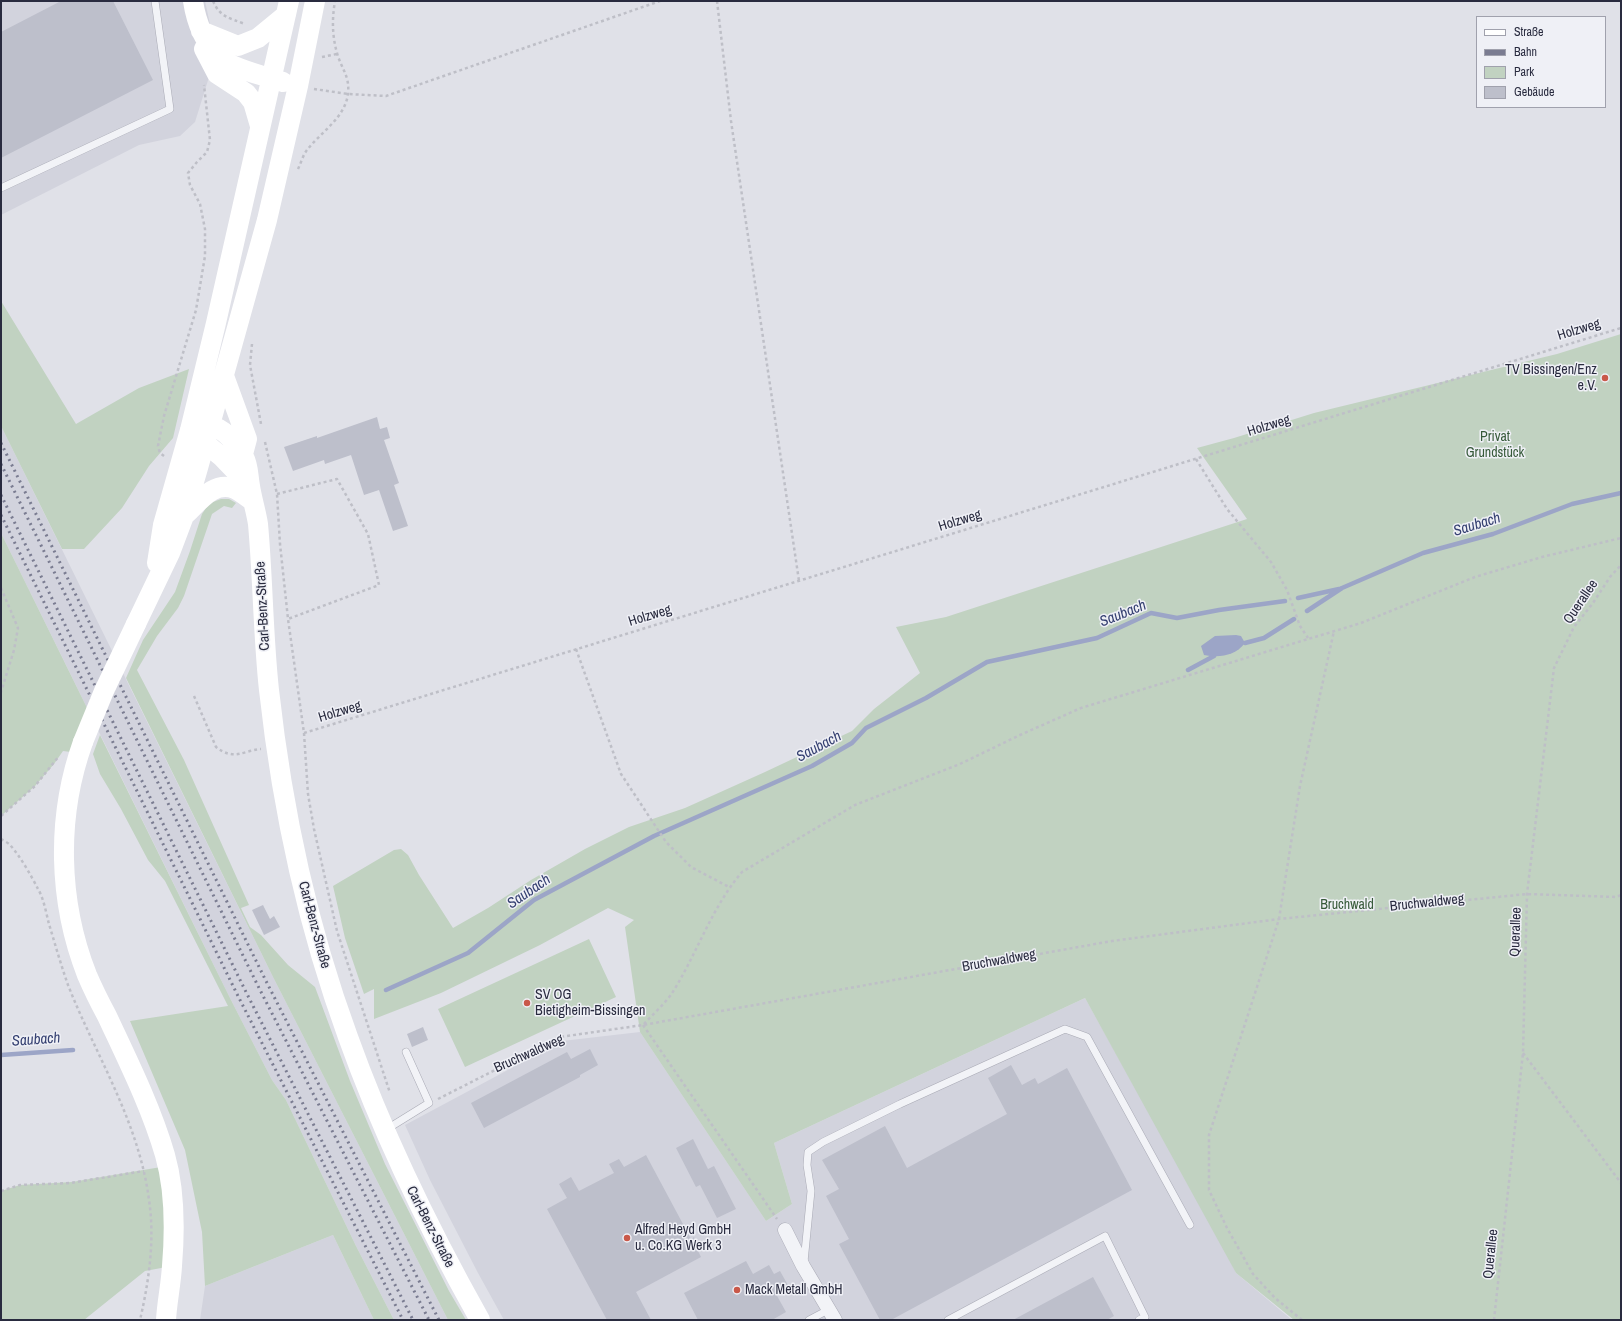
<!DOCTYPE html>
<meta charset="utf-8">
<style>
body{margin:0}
#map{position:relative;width:1622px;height:1321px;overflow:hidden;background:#e0e1e8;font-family:"Archivo Narrow",sans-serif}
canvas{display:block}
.frame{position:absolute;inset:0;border:2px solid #292b3f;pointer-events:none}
.legend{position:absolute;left:1476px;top:16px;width:130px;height:92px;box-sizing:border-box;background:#eff0f6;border:1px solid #a0a1ad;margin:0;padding:5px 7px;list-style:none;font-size:12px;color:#292b3f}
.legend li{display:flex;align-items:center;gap:8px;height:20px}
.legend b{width:20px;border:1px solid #a0a1ad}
</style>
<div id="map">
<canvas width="1622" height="1321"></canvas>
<div class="frame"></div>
<ul class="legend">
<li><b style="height:5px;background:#fff"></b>Straße</li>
<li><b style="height:5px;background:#7a7c91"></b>Bahn</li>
<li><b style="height:11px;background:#c1d2c1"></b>Park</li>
<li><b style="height:11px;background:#bdbfcb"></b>Gebäude</li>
</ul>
</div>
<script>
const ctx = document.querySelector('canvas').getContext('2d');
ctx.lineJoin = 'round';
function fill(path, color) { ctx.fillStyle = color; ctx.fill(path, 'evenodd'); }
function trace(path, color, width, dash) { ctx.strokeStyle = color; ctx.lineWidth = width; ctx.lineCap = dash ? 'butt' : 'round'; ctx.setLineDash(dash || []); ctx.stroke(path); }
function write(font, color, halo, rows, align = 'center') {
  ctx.font = font + ' "Archivo Narrow",sans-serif'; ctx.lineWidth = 3; ctx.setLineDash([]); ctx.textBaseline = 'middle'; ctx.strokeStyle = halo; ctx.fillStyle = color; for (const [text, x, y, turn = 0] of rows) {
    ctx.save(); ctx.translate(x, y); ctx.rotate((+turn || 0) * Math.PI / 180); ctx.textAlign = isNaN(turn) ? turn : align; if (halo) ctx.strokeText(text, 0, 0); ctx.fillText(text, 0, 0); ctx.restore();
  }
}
const built = new Path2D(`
 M1,1H205L211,29L209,77L195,122L180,136L139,145L1,215Z
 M1,426L273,977L448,1320H394L356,1246L286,1100L272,1080L231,1000L1,533Z
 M1085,998L1224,1246L1236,1273L1292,1320H504L478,1273L430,1180L405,1125L562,1041L640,1032L766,1221L792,1204L774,1143Z
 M333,1235L374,1320H200L205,1286Z`);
const green = new Path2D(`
 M1,301L76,424L139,388L189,369L173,438L149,466L122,508L84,549H62L1,426Z
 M1621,334V1320H1294L1236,1273L1085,998L774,1143L792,1204L766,1221L640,1032L625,927L634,920L608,908L540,945L441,993L374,1019V989L364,994L345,938L333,886L394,850L401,849L408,855L419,875L453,928L488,908L531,880L585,849L629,827L685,808L765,772L852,731L874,709L920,673L896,627L946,617L1247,519L1197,448L1234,438L1314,413L1557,354Z
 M221,499H229L236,503L232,508L224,506L212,514L184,596L178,608L157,636L137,670L184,760L249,905L241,908L250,927L261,935L288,965L315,987L350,1081L385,1164L449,1291L466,1320H448L273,977L126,678L143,640L175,592L190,551L202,514L206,508L213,502Z
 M1,533L93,720L79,753L63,751L54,764L35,786L1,816Z
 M100,735L231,1000L272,1080L286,1100L356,1246L394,1320H374L333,1235L205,1286L202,1232L185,1150L130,1021L228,1006L165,881L148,860L121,809L100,774L93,754Z
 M589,939L616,997L465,1067L438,1009Z
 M167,1166L172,1266L145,1271L84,1320H1V1191L20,1185L72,1182Z`);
const water = new Path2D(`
 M1236,635L1241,636L1245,643C1235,656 1219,658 1204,655L1201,646L1215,636Z`);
const stream = new Path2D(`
 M1298,598L1339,589
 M1307,611L1342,588L1423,553L1493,534L1572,504L1621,493
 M1245,643L1264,638L1294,619
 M1188,670L1214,656
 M386,990L468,953L534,900L654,836L812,766L852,743L866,728L926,698L987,662L1097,638L1151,613L1177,618L1219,610L1285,601
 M1,1055L73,1050`);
const building = new Path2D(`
 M61,1H113L153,80L1,158V32Z
 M377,417L380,429L387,427L390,438L384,440L399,483L394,485L408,526L393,531L379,490L364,495L351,455L325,464L324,460L293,471L284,447L317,436V438Z
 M263,905L270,919L274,916L280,927L264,935L252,910Z
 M423,1027L428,1040L412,1047L407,1034Z
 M590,1049L598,1065L580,1075V1077L484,1128L471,1103L567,1052L571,1059Z
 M1011,1065L1022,1085L1035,1078L1038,1084L1067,1068L1132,1190L891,1320H880L839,1244L849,1239L826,1196L839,1189L822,1160L885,1126L907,1168L1007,1114L988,1078Z
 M693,1139L708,1169L714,1166L736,1209L717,1218L700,1185L696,1187L676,1148Z
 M646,1155L691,1239L694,1237L700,1247L697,1249L701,1257L636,1292L651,1320H607L547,1209L567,1198L559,1184L571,1177L579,1191L614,1173L609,1164L619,1159L624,1167Z
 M746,1261L753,1274L769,1265L774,1274L780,1271L789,1287L776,1294L786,1312L772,1320H698L684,1293Z
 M1093,1277L1114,1316L1107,1320H1013Z`);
const path = new Path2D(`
 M213,1C220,17 229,18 245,24
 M717,1L731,121L799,581
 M322,57L337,54
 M314,89L348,94L386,96L660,1
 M298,169C301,163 303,155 307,150C321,132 346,117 348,93C350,76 341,68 337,53C332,35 332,19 335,1
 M252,344L250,365L261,424
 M265,442L277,494L280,544L288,619L304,733L308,794L314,829L337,931L390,1093
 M164,456L160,453L158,446L164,416L196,310L205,256V229L200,204L190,185L188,173L197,162L207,152L210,140L204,85
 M1196,459L1227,509L1271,562L1287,590L1300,626L1308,638
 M277,494L337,479L368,534L379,585L288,619
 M1,588L18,628L14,650L1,692
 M576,649L621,774L666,842L691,867L729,887
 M194,696L216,747C234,761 242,751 261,749
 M304,733L1621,328
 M1,816L35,786L59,756
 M1,839C4,841 9,843 11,846C20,856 32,877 38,889C44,899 46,913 49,924C55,944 61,965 68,985C96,1056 139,1122 149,1200C155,1239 149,1281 140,1320
 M644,1024C654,1013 667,1002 674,990C698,951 712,907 742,872L855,805L960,764L1020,735L1081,708L1361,623L1475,577L1542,557L1621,538
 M643,1025L777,1219
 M1523,1053L1621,1183
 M438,1099L560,1037L643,1025L1112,941L1279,919L1527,894L1616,897L1621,895
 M1,1191L20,1185L70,1183L144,1171
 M1302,1320L1275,1298L1253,1274L1227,1228L1209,1190V1135L1279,919L1300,786L1334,631
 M1494,1320L1523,1053L1527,894L1554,668L1574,627L1593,603L1610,577L1621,565`);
const lane = new Path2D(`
 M1,188L170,109L155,1
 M387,1129L429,1103L406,1052
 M804,1262L811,1191L807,1165L808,1152L823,1142L900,1104L1065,1029L1087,1037L1190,1225
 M809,1320L828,1310
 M948,1320L1105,1236L1145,1317L1139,1320`);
const street = new Path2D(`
 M785,1230L803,1266L835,1320`);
const secondary = new Path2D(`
 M193,1C196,21 205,47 223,60C235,69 268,77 283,82
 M201,31L238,46L258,38L286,15
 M204,49L217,74L246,93L253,102L260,126
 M224,376L247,439L243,454
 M190,430C195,429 203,426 209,426C224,427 238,445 244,457C249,467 248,476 250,486C252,499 256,511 258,524C263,579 263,635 269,690C282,808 307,925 348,1037C383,1135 429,1229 480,1320
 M196,436L222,457L249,485
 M186,514C199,502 214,480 235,489C241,492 247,497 253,501
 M157,563L163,525L190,430L216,323L289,1
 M136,624L170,553L184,516L198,468L267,220L298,86L315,1
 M83,742C56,817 58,901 87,975C93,989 100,1003 107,1016C128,1061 151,1107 165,1155C175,1190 175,1230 172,1266C171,1284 167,1302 166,1320`);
const rail = new Path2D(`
 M1,443L266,981L439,1320
 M1,464L258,986L429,1320
 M1,495L246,992L413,1320
 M1,515L238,996L403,1320`);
const secondaryBridge = new Path2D(`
 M83,742L104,691L136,624`);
const markers = [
 [1605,378,4,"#c95849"],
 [527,1003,4,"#c95849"],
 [627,1238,4,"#c95849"],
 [737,1290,4,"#c95849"]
];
const streetNames = [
 ["Holzweg",1579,330,-17],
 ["Holzweg",1269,426,-17],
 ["Holzweg",960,521,-17],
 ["Querallee",1581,602,-56],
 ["Carl-Benz-Straße",263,606,-93],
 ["Holzweg",650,616,-17],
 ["Holzweg",340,712,-17],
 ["Bruchwaldweg",1427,903,-6],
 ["Carl-Benz-Straße",314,925,75],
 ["Querallee",1516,932,-88],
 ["Bruchwaldweg",999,961,-10],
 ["Bruchwaldweg",529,1054,-24],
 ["Carl-Benz-Straße",430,1227,63],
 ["Querallee",1491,1254,-84]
];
const poiNames = [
 ["TV Bissingen/Enz",1597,370,"right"],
 ["e.V.",1597,386,"right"],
 ["SV OG",535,995],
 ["Bietigheim-Bissingen",535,1011],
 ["Alfred Heyd GmbH",635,1230],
 ["u. Co.KG Werk 3",635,1246],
 ["Mack Metall GmbH",745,1290]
];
const parkNames = [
 ["Privat",1495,437],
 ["Grundstück",1495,453],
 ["Bruchwald",1347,905]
];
const waterNames = [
 ["Saubach",1477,525,-17],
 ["Saubach",1123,614,-22],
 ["Saubach",819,747,-28],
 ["Saubach",529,892,-34],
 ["Saubach",36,1040,-4]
];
fill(built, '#d2d3dd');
fill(green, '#c1d2c1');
fill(water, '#9ca5c7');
trace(stream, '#9ca5c7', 4.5);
fill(building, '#bdbfcb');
trace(lane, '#a9aab5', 8);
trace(street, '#a9aab5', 15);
trace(path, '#bebfc7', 2.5, [3, 3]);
trace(lane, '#f2f3f7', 7);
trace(street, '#f2f3f7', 14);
trace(secondary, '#fff', 20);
trace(rail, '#7a7c91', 3, [2, 4]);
trace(secondaryBridge, '#fff', 20);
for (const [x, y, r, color] of markers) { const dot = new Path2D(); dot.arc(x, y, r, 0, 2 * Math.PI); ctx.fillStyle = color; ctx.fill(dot); trace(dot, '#eff0f6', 1.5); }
write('14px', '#292b3f', '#eff0f6', streetNames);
write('14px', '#292b3f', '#eff0f6', poiNames, 'left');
write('14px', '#375a3a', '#eff0f6', parkNames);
write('italic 15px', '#354071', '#eff0f6', waterNames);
</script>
